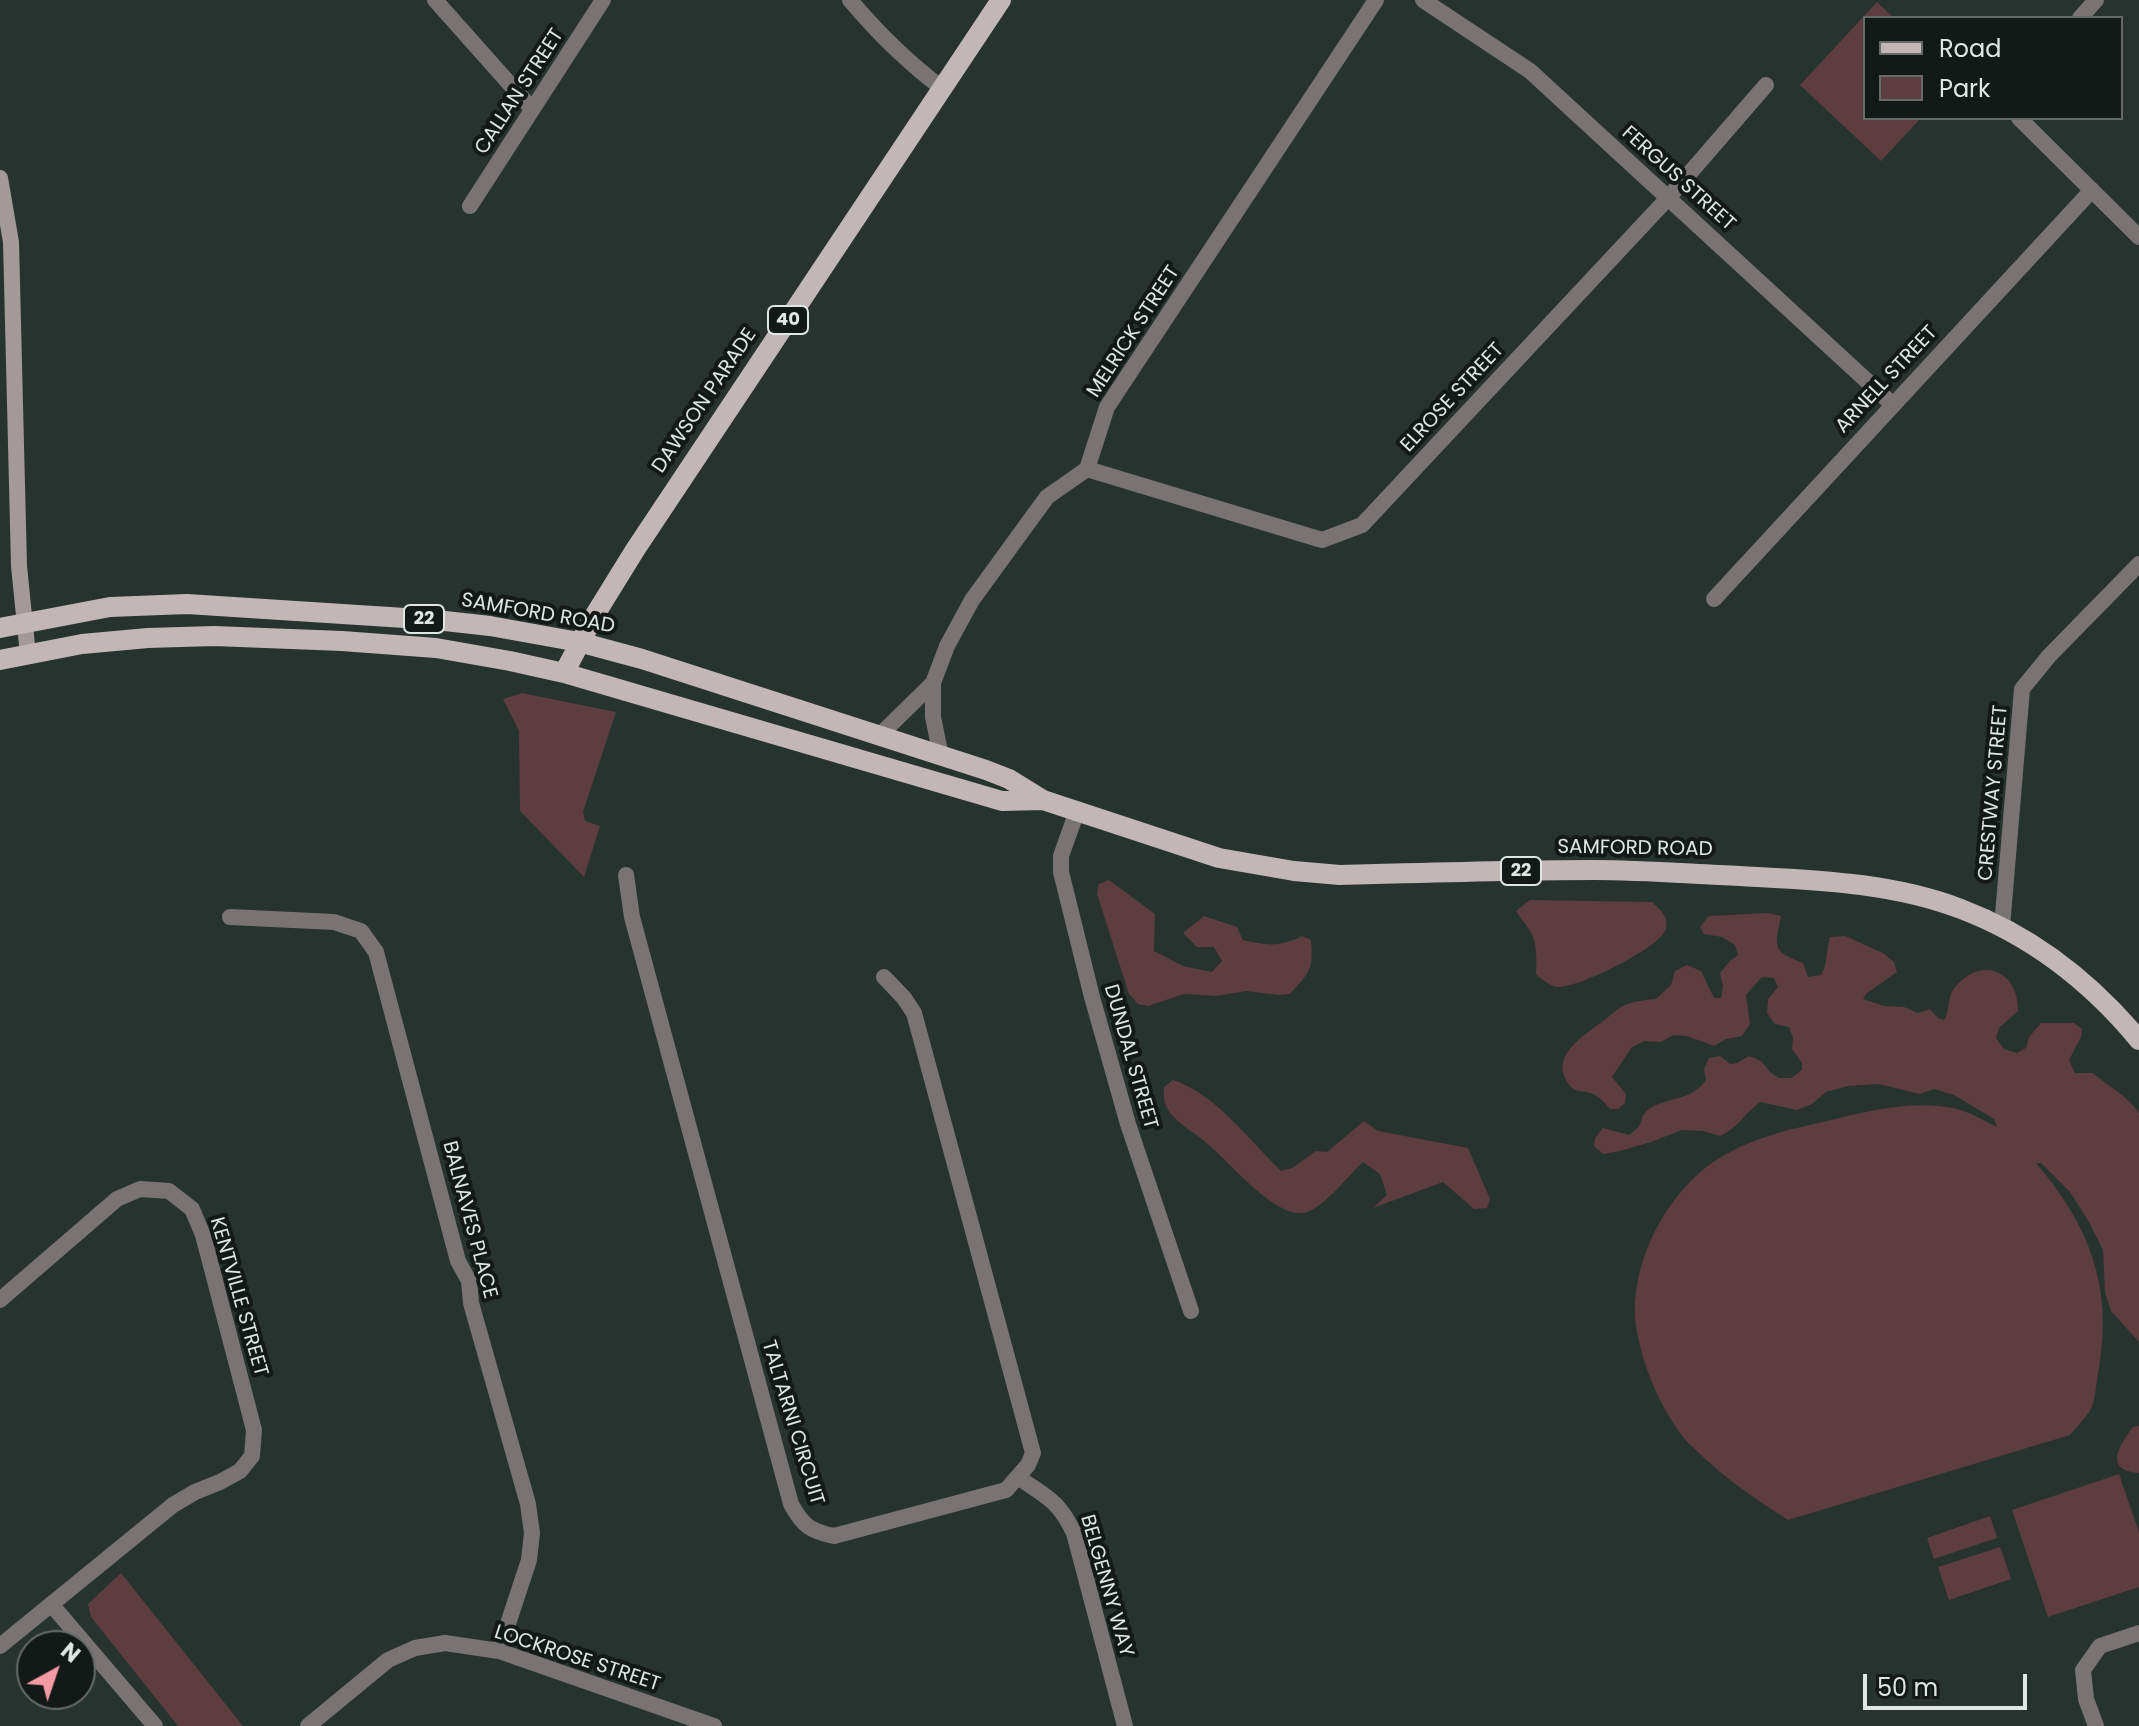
<!DOCTYPE html>
<style>
body{margin:0}
#map{position:relative;width:2139px;height:1726px;overflow:hidden;background:#26332e;font-family:Poppins,sans-serif}
canvas{display:block}
.legend{position:absolute;left:1863px;top:16px;width:260px;height:104px;box-sizing:border-box;background:#131917;border:2px solid #656b69;margin:0;padding:10px 14px;list-style:none;font-size:24px;color:#dfe7e4}
.legend li{display:flex;align-items:center;gap:16px;height:40px}
.legend b{width:40px;border:2px solid #656b69}
.north{position:absolute;left:16px;top:1630px;width:80px;height:80px;box-sizing:border-box;background:#131917;border:2px solid #656b69;border-radius:50%;rotate:40deg;font-size:22px;font-weight:700;line-height:32px;text-align:center;color:#dfe7e4}
.north::after{content:'';display:block;margin:auto;width:28px;height:36px;background:#f49aa4;clip-path:polygon(50% 0,100% 100%,50% 72%,0 100%)}
.scale{position:absolute;left:1863px;top:1674px;width:164px;height:36px;box-sizing:border-box;border:4px solid #dfe7e4;border-top:0;padding-left:10px;font-size:24px;line-height:28px;white-space:nowrap;color:#dfe7e4;-webkit-text-stroke:6px #131917;paint-order:stroke}
</style>
<div id="map">
<canvas width="2139" height="1726"></canvas>
<ul class="legend">
<li><b style="height:10px;background:#c3b6b7"></b>Road</li>
<li><b style="height:22px;background:#5d3d40"></b>Park</li>
</ul>
<div class="north">N</div>
<div class="scale">50 m</div>
</div>
<script>
const ctx = document.querySelector('canvas').getContext('2d');
ctx.lineJoin = 'round';
function fill(path, color) { ctx.fillStyle = color; ctx.fill(path, 'evenodd'); }
function trace(path, color, width, dash) { ctx.strokeStyle = color; ctx.lineWidth = width; ctx.lineCap = dash ? 'butt' : 'round'; ctx.setLineDash(dash || []); ctx.stroke(path); }
function write(font, color, halo, rows, align = 'center') {
  ctx.font = font + ' Poppins,sans-serif'; ctx.lineWidth = 8; ctx.setLineDash([]); ctx.textBaseline = 'middle'; ctx.strokeStyle = halo; ctx.fillStyle = color; for (const [text, x, y, turn = 0] of rows) {
    ctx.save(); ctx.translate(x, y); ctx.rotate((+turn || 0) * Math.PI / 180); ctx.textAlign = isNaN(turn) ? turn : align; if (halo) ctx.strokeText(text, 0, 0); ctx.fillText(text, 0, 0); ctx.restore();
  }
}
const green = new Path2D(`
 M1877,2L1894,18H1865V118H1921L1881,161L1800,85Z
 M522,693L616,712L583,812L585,821L600,826L584,877L520,811L519,731L503,699Z
 M1109,880L1155,914L1154,951L1183,966L1212,972L1222,961L1214,947H1197L1183,933L1204,916L1237,927L1243,940C1267,945 1278,948 1302,936L1311,940C1314,970 1309,973 1290,994L1278,995L1247,991L1216,996L1184,994L1148,1006L1138,1004L1129,994L1097,894L1099,884Z
 M1530,900L1652,902C1659,909 1669,916 1666,928C1663,947 1576,989 1557,987C1550,986 1541,979 1536,974C1537,960 1537,939 1528,928C1524,922 1520,918 1516,911Z
 M1767,913L1781,916C1775,947 1771,951 1803,963L1808,977L1821,975C1828,963 1826,951 1830,937L1845,936L1883,953L1894,962L1897,972L1867,993L1863,999L1884,1006L1904,1007L1918,1013L1930,1009L1938,1018L1944,1020C1951,1009 1946,997 1956,986C1983,955 2019,972 2018,1011L1999,1028L1996,1038L2004,1049L2017,1053L2026,1048L2029,1037L2041,1023H2074L2082,1029L2081,1037L2069,1060L2075,1073H2093C2109,1087 2127,1095 2139,1113V1342L2111,1311L2105,1292L2103,1250L2089,1222L2070,1192L2041,1163H2036C2089,1225 2113,1286 2099,1368C2096,1381 2096,1400 2090,1411C2084,1419 2077,1427 2070,1435L1788,1520C1756,1499 1728,1481 1700,1454C1695,1449 1688,1443 1683,1437C1659,1405 1642,1365 1636,1326C1628,1265 1667,1191 1718,1159C1754,1137 1787,1130 1827,1121C1869,1111 1909,1100 1953,1108C1969,1111 1984,1121 1997,1127L1994,1119L1954,1095L1934,1089L1920,1094L1879,1084L1848,1086L1826,1092L1812,1104L1797,1110L1760,1102C1743,1115 1739,1127 1720,1136L1703,1131L1682,1130L1651,1142L1620,1151L1603,1154L1594,1146L1595,1138L1603,1128L1629,1135C1632,1132 1636,1130 1639,1126C1642,1122 1641,1117 1644,1114C1658,1096 1690,1104 1706,1080L1704,1069L1709,1058L1720,1056L1730,1064L1737,1063L1749,1056L1761,1061L1770,1072L1779,1078H1791L1802,1070V1063L1792,1049L1793,1038L1789,1027L1775,1024L1767,1013L1768,999L1778,987L1774,978L1762,977L1746,995L1750,1024L1742,1036L1726,1039L1714,1046L1687,1036L1673,1035L1661,1042L1644,1041L1632,1047L1612,1077L1626,1094L1625,1103L1618,1109H1610C1605,1103 1598,1095 1590,1093C1577,1089 1573,1094 1565,1078C1554,1054 1583,1036 1599,1024C1608,1018 1616,1009 1625,1005C1635,1001 1645,1000 1656,999L1671,985L1675,971L1687,965L1701,971L1714,998H1721L1723,986L1720,973L1730,961L1738,955L1735,945L1722,937L1704,934L1700,927L1709,916Z
 M1173,1080C1216,1094 1249,1140 1281,1171L1292,1168L1316,1151L1327,1152L1364,1121L1378,1131L1468,1148L1490,1199L1487,1208L1474,1209L1443,1182L1373,1208L1387,1195L1380,1174L1363,1162C1349,1175 1321,1211 1303,1213C1275,1217 1230,1163 1210,1146C1199,1135 1182,1127 1172,1115C1164,1106 1163,1098 1164,1087Z
 M2139,1426V1473C2103,1470 2119,1446 2133,1427Z
 M2119,1474L2139,1532V1587L2048,1617L2012,1510Z
 M1990,1516L1997,1538L1934,1559L1927,1538Z
 M2000,1547L2011,1579L1949,1600L1938,1567Z
 M121,1573L243,1726H178L91,1617L88,1604Z`);
const street = new Path2D(`
 M435,0L532,109
 M850,0C878,33 907,62 942,88
 M1423,0L1530,71L1892,404
 M2080,18L2096,0
 M2019,118L2139,237
 M470,206L603,0
 M1087,469L1322,540L1362,525L1669,197L1766,85
 M1714,599L2092,190
 M879,736L933,683
 M941,756L933,717V683L947,646L972,600L1047,497L1087,469L1107,407L1376,0
 M1077,811L1061,856V872L1092,997L1128,1124L1191,1311
 M626,875L632,917L791,1504C803,1526 810,1531 834,1536L1006,1490L1028,1465L1033,1453L914,1013L904,998L884,977
 M230,917L334,922L361,931L376,952L458,1261L469,1281L471,1303L528,1504L532,1533L529,1560L499,1651
 M2002,927L2022,689L2049,656L2139,564
 M0,1300L117,1199L140,1189L169,1191L192,1209L203,1235L254,1430L252,1456L240,1471L220,1482L195,1492L173,1505L0,1646
 M1019,1478C1047,1497 1059,1501 1074,1533L1125,1726
 M51,1604L155,1726
 M308,1726L388,1660L415,1648L445,1643L499,1651L714,1726
 M2096,1726L2086,1699L2083,1670L2100,1646L2139,1633`);
const secondary = new Path2D(`
 M0,178L11,242L19,566L28,655`);
const primary = new Path2D(`
 M0,628L110,607L187,604L436,620L490,626L579,642L642,659L986,770L1009,779L1043,800L1219,858L1294,871L1340,875C1425,873 1510,870 1594,870C1643,870 1691,874 1740,876C1813,880 1891,882 1961,909C2032,936 2091,982 2139,1040
 M0,660L82,644L148,638L214,636L342,641L436,648L510,661L564,673L1002,801L1043,800
 M564,673L593,618L635,550L1001,0`);
const shields = [
 [788,320,40],
 [424,619,40],
 [1521,871,40]
];
const shieldNames = [
 ["40",788,320],
 ["22",424,619],
 ["22",1521,871]
];
const streetNames = [
 ["CALLAN STREET",520,92,-57],
 ["FERGUS STREET",1678,179,42],
 ["MELRICK STREET",1134,332,-57],
 ["ARNELL STREET",1887,380,-47],
 ["ELROSE STREET",1453,398,-47],
 ["DAWSON PARADE",705,401,-56],
 ["SAMFORD ROAD",538,614,10],
 ["CRESTWAY STREET",1994,793,-85],
 ["SAMFORD ROAD",1635,849,1],
 ["DUNDAL STREET",1130,1057,74],
 ["BALNAVES PLACE",469,1220,75],
 ["KENTVILLE STREET",238,1297,74],
 ["TALTARNI CIRCUIT",792,1423,73],
 ["BELGENNY WAY",1106,1586,74],
 ["LOCKROSE STREET",577,1659,18]
];
fill(green, '#5d3d40');
trace(street, '#797373', 16);
trace(secondary, '#a39999', 16);
trace(primary, '#c3b6b7', 20);
for (const [x, y, w] of shields) { const box = new Path2D(); box.roundRect(x - w / 2, y - 14, w, 28, 6); ctx.fillStyle = '#131917'; ctx.fill(box); trace(box, '#dfe7e4', 2); }
write('bold 18px', '#dfe7e4', null, shieldNames);
write('20px', '#dfe7e4', '#131917', streetNames);
</script>
